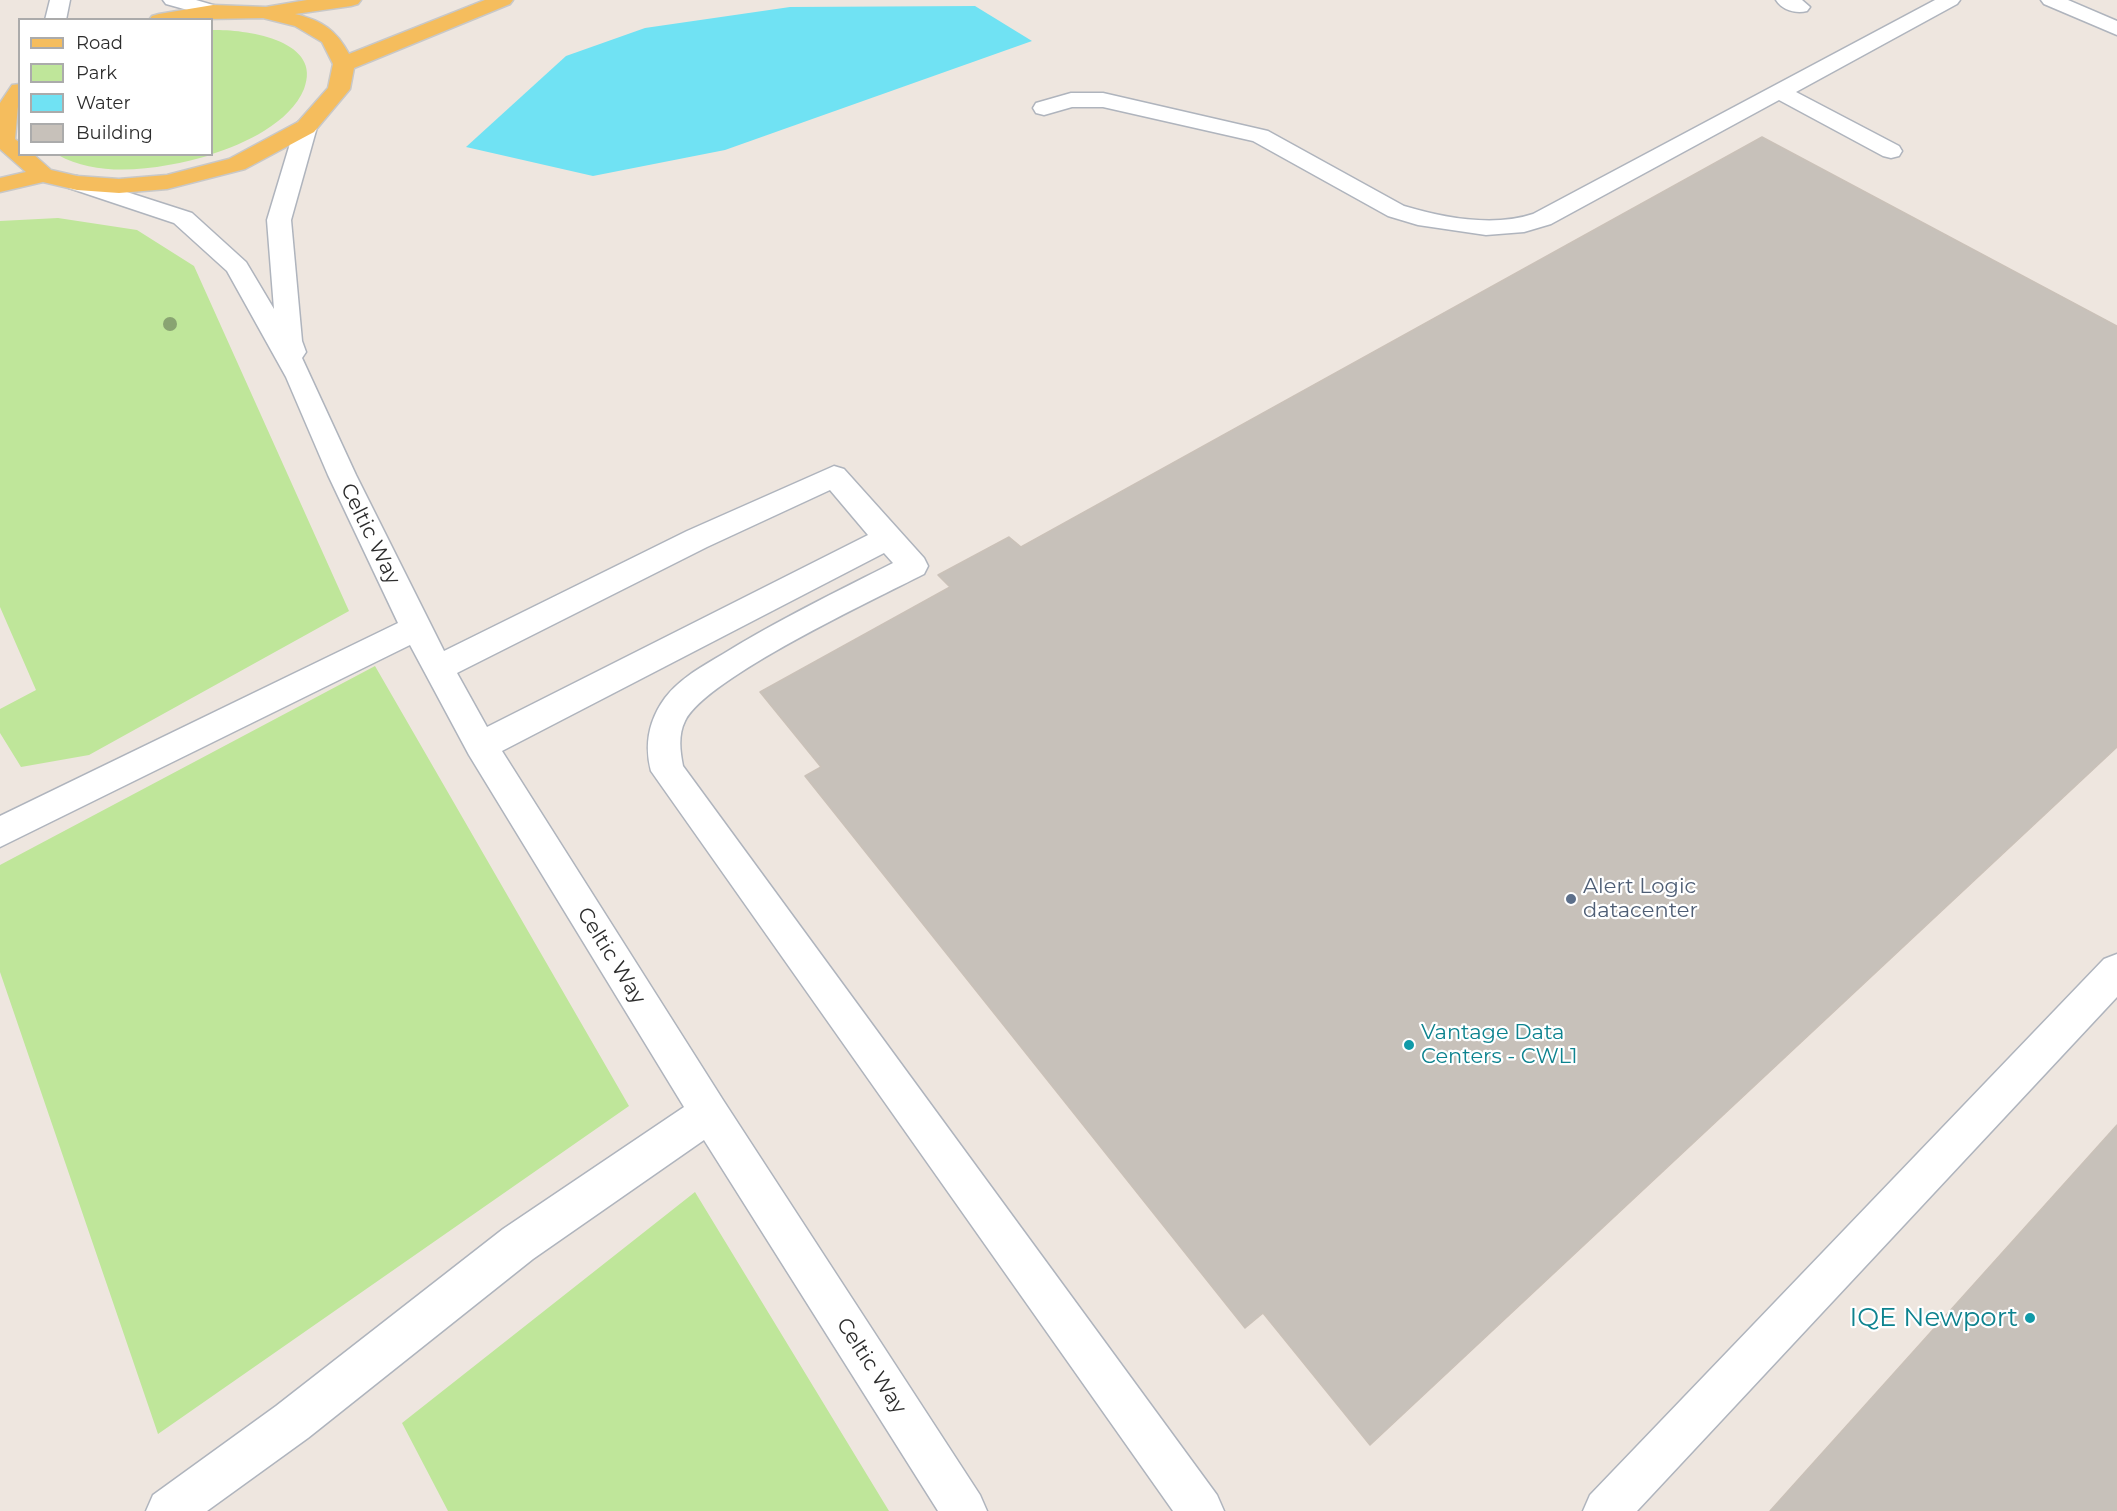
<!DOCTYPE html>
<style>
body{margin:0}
#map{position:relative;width:2117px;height:1511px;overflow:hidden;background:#eee6df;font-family:Montserrat,sans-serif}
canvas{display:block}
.legend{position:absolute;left:18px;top:18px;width:195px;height:138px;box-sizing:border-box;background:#fff;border:2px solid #ababab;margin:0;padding:8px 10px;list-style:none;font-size:18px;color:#2d2d2d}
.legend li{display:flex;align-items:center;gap:12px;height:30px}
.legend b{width:30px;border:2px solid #ababab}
</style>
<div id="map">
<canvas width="2117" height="1511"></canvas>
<ul class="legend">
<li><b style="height:8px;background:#f5bd5d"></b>Road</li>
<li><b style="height:16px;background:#bfe69a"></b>Park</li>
<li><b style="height:16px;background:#70e2f3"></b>Water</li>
<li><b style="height:16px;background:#c7c1ba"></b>Building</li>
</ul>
</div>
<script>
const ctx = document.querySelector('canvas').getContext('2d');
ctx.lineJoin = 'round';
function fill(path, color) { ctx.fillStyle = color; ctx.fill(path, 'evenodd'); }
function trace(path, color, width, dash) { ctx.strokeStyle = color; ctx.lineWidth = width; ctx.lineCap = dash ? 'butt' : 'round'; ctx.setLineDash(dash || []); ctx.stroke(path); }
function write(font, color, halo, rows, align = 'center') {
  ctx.font = font + ' Montserrat,sans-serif'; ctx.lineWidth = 4.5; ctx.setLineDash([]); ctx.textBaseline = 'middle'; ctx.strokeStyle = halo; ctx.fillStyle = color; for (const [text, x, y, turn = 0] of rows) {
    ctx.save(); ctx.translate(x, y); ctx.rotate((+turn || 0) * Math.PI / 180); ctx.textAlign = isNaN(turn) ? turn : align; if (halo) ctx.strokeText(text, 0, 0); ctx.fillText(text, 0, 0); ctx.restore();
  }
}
const green = new Path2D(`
 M212,30C243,29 324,39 304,89C290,123 244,144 212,154Z
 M58,155H211C165,168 103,180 58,155Z
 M58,218L137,230L194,266L349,611L89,755L21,767L0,733V709L36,690L0,607V221Z
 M375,666L629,1106L158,1434L0,972V865Z
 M695,1192L889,1511H448L402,1423Z`);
const water = new Path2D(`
 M975,6L1032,41L725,150L593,176L466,147L566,56L645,28L790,7Z`);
const building = new Path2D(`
 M1762,137L2117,326V747L1370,1445L1263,1313L1245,1328L805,776L821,767L760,692L950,587L938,575L1009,537L1021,547Z
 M2117,1125V1511H1770Z`);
const minor = new Path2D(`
 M50,0H70L66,20H45Z
 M163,0H196L220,7L223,11L220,15L213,17L166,4Z
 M1776,0H1802L1810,7L1807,11C1796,14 1782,10 1776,0Z
 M1935,0H1960L1957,4L1796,92L1899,146L1902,151L1899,156L1891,158L1883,156L1779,100L1551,224L1524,232L1486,235L1418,225L1388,216L1253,141L1103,107H1072L1044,115L1036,113L1033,108L1036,103L1071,93H1103L1268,131L1404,206C1444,218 1494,227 1533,214Z
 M2041,0H2068L2117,21V35L2044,4Z
 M306,120L314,122L317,127L291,220L302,341L306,352L302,358L356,475L444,651L687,531L834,466L844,469L924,558L928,566L924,574C875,599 706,678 685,721C678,735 680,751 683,766L1217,1495L1224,1511H1173L651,771C644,744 649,720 665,698C680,678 703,666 723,654C778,620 836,592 893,563L884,553L502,751L723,1100L980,1495L987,1511H938L704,1140L533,1259L308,1438L207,1511H146L153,1495L276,1406L503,1229L684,1107L469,755L410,645L0,847V816L398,623L328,475L286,377L227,271L174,223L69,188L65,183L69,178L77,176L192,213L246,262L274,309L267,220L295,127L298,122ZM830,490L868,535L487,727L457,673L707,547Z
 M2117,954V997L1637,1511H1583L1590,1495L2104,959Z`);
const major = new Path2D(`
 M307,0H361L358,4L351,6L295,14C323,21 336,30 349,54L485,0H513L510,4L354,68L350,89L314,132L245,169L167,189L119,193L77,190L43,182L0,192V178L26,172L0,149V103L12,85L20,84L15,139L20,143V154H33L51,170L77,176L119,179L167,175L229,159L298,122L328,88L333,64L322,42L295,26L263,18L149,20L152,16L159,14L213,5L266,7Z`);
const trees = [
 [170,324]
];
const markers = [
 [1571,899,6,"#5c6f8a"],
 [1409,1045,6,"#0f9aa8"],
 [2030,1318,6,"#0f9aa8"]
];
const streetNames = [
 ["Celtic Way",370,534,64],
 ["Celtic Way",611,956,58],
 ["Celtic Way",871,1366,57]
];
const serviceNames = [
 ["Alert Logic",1583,887],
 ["datacenter",1583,911]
];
const cultureNames = [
 ["Vantage Data",1421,1033],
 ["Centers - CWL1",1421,1057]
];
const nearCulturenames = [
 ["IQE Newport",2018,1318]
];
fill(green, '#bfe69a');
fill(water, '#70e2f3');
fill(building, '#c7c1ba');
trace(building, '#cac1b8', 1.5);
trace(minor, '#afb4bd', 3);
trace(major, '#c8c8c8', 3);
fill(minor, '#fff');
fill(major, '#f5bd5d');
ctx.fillStyle = '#89a472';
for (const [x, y] of trees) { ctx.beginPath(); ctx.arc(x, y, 7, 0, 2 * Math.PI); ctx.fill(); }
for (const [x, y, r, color] of markers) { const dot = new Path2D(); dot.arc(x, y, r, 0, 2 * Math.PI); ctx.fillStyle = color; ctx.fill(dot); trace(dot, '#fff', 2); }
write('21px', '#2d2d2d', '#fff', streetNames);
write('21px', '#4e5e75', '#fff', serviceNames, 'left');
write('21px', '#0d838f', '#fff', cultureNames, 'left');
write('26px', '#0d838f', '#fff', nearCulturenames, 'right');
</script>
